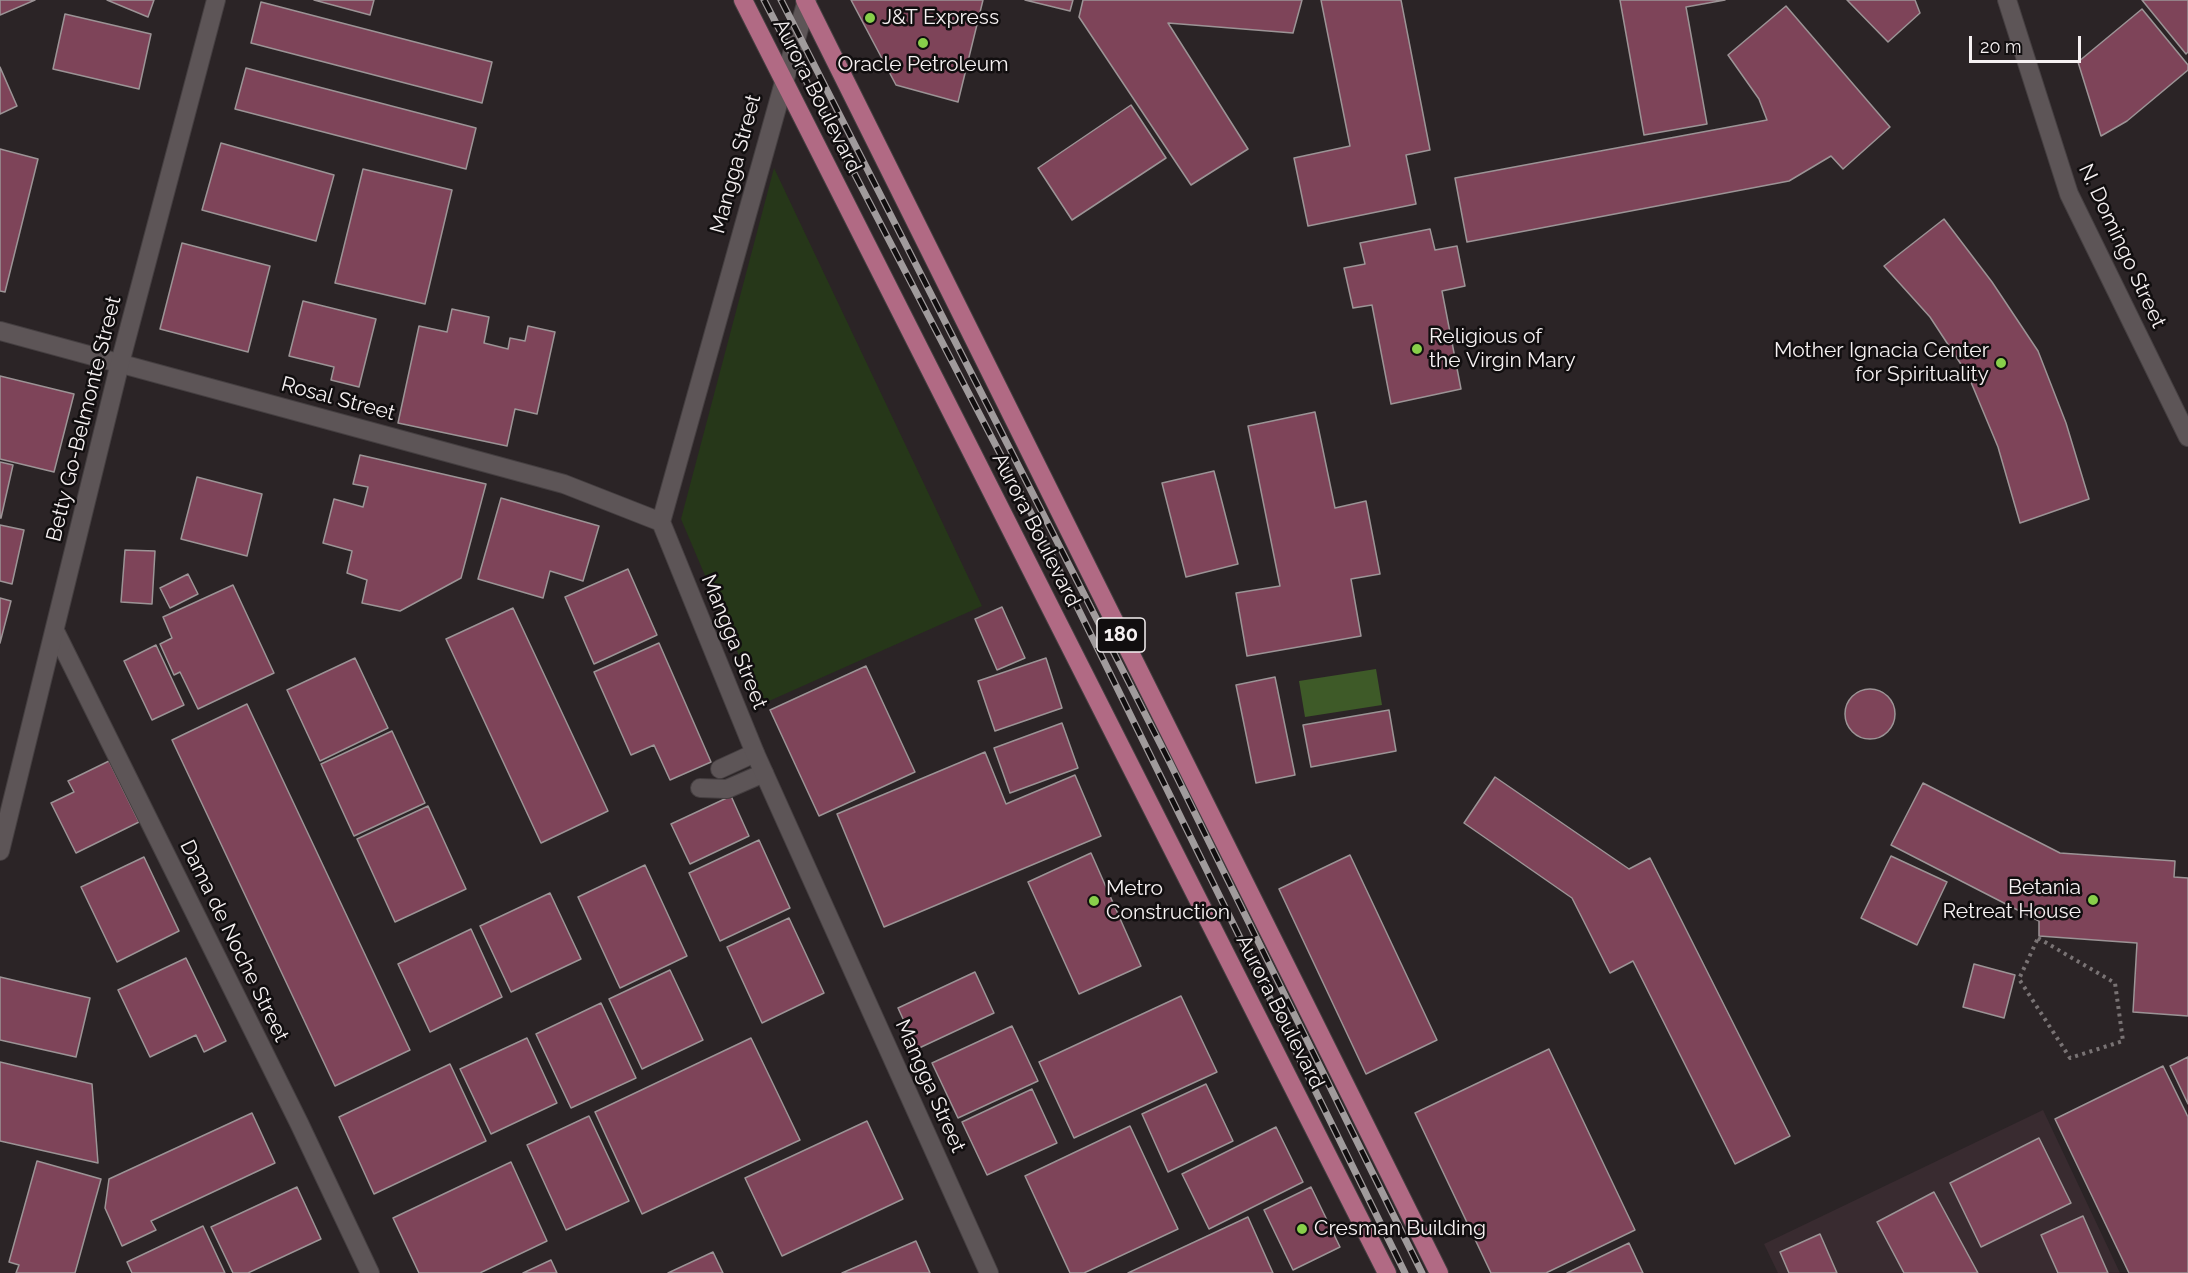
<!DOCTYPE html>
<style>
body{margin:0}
#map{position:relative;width:2188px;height:1273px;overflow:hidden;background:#2b2426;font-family:Raleway,sans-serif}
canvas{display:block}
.scale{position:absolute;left:1969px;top:36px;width:112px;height:27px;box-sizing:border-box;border:3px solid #f6f1f2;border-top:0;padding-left:8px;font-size:18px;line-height:21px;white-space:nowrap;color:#f6f1f2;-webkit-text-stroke:4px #110e0f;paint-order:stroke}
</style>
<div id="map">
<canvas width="2188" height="1273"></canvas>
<div class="scale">20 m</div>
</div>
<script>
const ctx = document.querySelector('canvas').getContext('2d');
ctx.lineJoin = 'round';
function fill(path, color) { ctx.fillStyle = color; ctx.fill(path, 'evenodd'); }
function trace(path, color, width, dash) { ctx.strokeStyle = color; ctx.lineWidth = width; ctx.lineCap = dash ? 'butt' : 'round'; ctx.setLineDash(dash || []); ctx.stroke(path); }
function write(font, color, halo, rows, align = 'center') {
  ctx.font = font + ' Raleway,sans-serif'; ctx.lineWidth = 5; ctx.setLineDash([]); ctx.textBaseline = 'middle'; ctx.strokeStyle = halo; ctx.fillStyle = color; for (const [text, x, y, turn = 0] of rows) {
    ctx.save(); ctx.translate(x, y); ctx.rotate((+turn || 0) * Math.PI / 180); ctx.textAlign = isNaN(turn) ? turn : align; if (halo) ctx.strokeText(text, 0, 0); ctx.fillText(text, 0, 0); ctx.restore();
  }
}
const built = new Path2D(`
 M2043,1110L2120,1273H1778L1764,1244Z`);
const green = new Path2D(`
 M774,168L982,606L760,705L681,519Z`);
const water = new Path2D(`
 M1376,669L1382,705L1305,717L1299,681Z`);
const building = new Path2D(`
 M0,0H35L0,15Z
 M107,0H154L148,17Z
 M314,0H374L370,15Z
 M851,0H983L958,102L896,85Z
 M1025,0H1073L1070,11Z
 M1083,0H1302L1293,33L1168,23L1248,149L1191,185L1079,17Z
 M1321,0H1401L1430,150L1406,155L1416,204L1308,226L1294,158L1350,146Z
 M1620,0H1725L1686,7L1707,124L1644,135Z
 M1847,0H1915L1920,13L1888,42Z
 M2142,0H2188V52L2186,54Z
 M261,2L492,62L482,103L251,43Z
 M1786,6L1890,127L1843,169L1831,156L1789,181L1467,242L1455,178L1767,120L1759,99L1728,55Z
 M2142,9L2188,65V70L2127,121L2101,136L2078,62Z
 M65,14L151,34L139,89L53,69Z
 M0,67L17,106L0,114Z
 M246,68L476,128L466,169L235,109Z
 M1131,105L1166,158L1072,220L1038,168Z
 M221,143L334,175L316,241L202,210Z
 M0,149L38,159L5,292L0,291Z
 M363,169L452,190L425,304L335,283Z
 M1944,219L1992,282L2038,351L2066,423L2089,499L2020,523L1998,447L1968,375L1930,317L1884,266Z
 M1430,229L1435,250L1457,246L1465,286L1442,291L1461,389L1391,404L1372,305L1353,308L1344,268L1365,264L1360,243Z
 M182,243L270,266L248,352L160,329Z
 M303,301L376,319L359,387L331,380L334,367L289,356Z
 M452,309L489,317L484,343L508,349L510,338L525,341L528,326L555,332L537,414L515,409L507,446L398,423L419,326L447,332Z
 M0,376L74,394L54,472L0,459Z
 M1315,412L1335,508L1366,501L1380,574L1351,579L1361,636L1247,656L1236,593L1280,586L1248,426Z
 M360,455L486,484L461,578L400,611L362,603L367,580L347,573L352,551L323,543L334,499L363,507L368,487L353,484Z
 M0,462L13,465L1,518H0Z
 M1214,471L1238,564L1186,577L1162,483Z
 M197,477L262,494L247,556L181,539Z
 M501,498L599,526L583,581L550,571L543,598L478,579Z
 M0,525L24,530L12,584L0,581Z
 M125,550L155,551L152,604L121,602Z
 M628,569L657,635L594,664L565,597Z
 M188,574L198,594L170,608L160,588Z
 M233,585L274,673L198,709L180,672L174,675L160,644L172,638L163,617Z
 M0,598L11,601L0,643Z
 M1002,607L1025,658L997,670L975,619Z
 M513,608L608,811L541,843L446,639Z
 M659,643L711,762L670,780L654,745L631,755L594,672Z
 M156,645L184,705L152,720L124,661Z
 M355,658L388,728L320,761L287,690Z
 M1046,658L1062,708L995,731L978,681Z
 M866,666L915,772L819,816L770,710Z
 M1275,677L1295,775L1256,783L1236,685Z
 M1845 714a25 25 0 1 1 50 0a25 25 0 1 1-50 0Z
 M247,704L410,1050L335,1086L172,740Z
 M1389,710L1396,751L1311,767L1303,725Z
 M1062,723L1078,768L1010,793L994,748Z
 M392,731L425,803L354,836L321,764Z
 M985,752L1006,804L1075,775L1101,836L884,927L837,814Z
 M109,761L139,822L76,853L51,803L74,792L68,781Z
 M1495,777L1629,869L1650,858L1790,1136L1735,1164L1633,961L1610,973L1572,898L1464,823Z
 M1923,783L2060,853L2175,861L2174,877L2188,878V1016L2133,1012L2137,943L2039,936V921L1891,845Z
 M731,796L749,836L690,864L671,824Z
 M428,806L466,889L395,922L357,839Z
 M759,840L790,908L720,941L689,873Z
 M1091,853L1141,966L1079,994L1028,882Z
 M1350,855L1437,1040L1366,1074L1279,889Z
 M1891,856L1947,882L1917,945L1861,918Z
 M144,857L179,931L117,962L81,887Z
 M645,865L687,956L620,988L578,897Z
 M550,893L581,959L511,992L480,926Z
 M789,918L824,993L762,1023L727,947Z
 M471,929L502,997L430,1032L398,964Z
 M186,958L226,1041L204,1052L196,1035L150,1057L118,990Z
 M1974,964L2015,975L2004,1018L1963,1007Z
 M670,970L703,1040L642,1069L609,999Z
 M975,972L994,1013L917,1049L898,1008Z
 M0,977L90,998L76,1057L0,1040Z
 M1181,996L1217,1072L1074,1138L1039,1062Z
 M601,1003L636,1078L571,1108L536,1034Z
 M1012,1026L1038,1081L958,1118L932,1063Z
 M527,1038L557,1103L491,1134L460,1069Z
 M751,1038L800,1140L642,1214L595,1112Z
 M1549,1049L1635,1230L1546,1273H1491L1415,1113Z
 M2188,1057V1104L2170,1066Z
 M0,1062L92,1084L98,1163L0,1141Z
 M450,1064L486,1141L374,1194L339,1117Z
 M2163,1066L2188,1117V1273H2129L2055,1119Z
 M1206,1084L1233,1141L1168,1172L1142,1114Z
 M1032,1089L1057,1143L987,1175L962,1122Z
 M252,1113L275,1163L151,1221L156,1230L122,1246L105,1208L109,1179Z
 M589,1116L629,1201L566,1230L527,1145Z
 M867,1121L903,1199L782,1256L745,1178Z
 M1130,1126L1178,1229L1084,1273H1070L1025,1176Z
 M1276,1127L1303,1182L1209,1229L1182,1174Z
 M2039,1138L2071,1203L1981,1247L1950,1183Z
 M37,1161L101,1179L75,1273H16L19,1265L9,1262Z
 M511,1162L547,1241L480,1273H419L393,1218Z
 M297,1187L321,1239L248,1273H233L211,1227Z
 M1311,1187L1340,1247L1293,1270L1264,1210Z
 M1934,1192L1978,1273H1904L1877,1222Z
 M2083,1216L2108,1273H2058L2041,1235Z
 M1248,1217L1273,1273H1128Z
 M203,1226L225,1273H132L127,1262Z
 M1820,1234L1837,1273H1789L1780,1252Z
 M916,1241L930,1273H842Z
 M1629,1243L1643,1273H1567Z
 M713,1252L723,1273H668Z
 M551,1260L557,1273H523Z`);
const path = new Path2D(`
 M2038,938L2115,983L2123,1041L2070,1058L2019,979Z`);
const service = new Path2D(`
 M720,769L755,753
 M700,788L727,789L764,773`);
const minor = new Path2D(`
 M807,0L661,522L755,753L989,1273
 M0,331L564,484L661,522
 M55,631L299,1123L370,1273`);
const tertiary = new Path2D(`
 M0,851L120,363L216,0`);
const secondary = new Path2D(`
 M2007,0L2069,194L2188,437`);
const primary = new Path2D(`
 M743,0L1387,1273
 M805,0L1439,1273`);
const rail = new Path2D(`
 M764,0L1032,515L1405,1273
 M781,0L1169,761L1422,1273`);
const markers = [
 [870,18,6,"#88cf4a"],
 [923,43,6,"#88cf4a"],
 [1417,349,6,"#88cf4a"],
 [2001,363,6,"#88cf4a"],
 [2093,900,6,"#88cf4a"],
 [1094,901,6,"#88cf4a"],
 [1302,1229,6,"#88cf4a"]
];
const shields = [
 [1121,635,48]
];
const shieldNames = [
 ["180",1121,635]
];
const poiNames = [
 ["J&T Express",882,18],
 ["Oracle Petroleum",923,65,"center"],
 ["Religious of",1429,337],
 ["the Virgin Mary",1429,361],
 ["Mother Ignacia Center",1989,351,"right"],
 ["for Spirituality",1989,375,"right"],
 ["Betania",2081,888,"right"],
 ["Retreat House",2081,912,"right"],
 ["Metro",1106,889],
 ["Construction",1106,913],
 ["Cresman Building",1314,1229]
];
const streetNames = [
 ["Aurora Boulevard",817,96,63],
 ["Mangga Street",736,164,-75],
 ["N. Domingo Street",2122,246,65],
 ["Rosal Street",338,399,15],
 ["Betty Go-Belmonte Street",84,419,-76],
 ["Aurora Boulevard",1036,530,63],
 ["Mangga Street",734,642,68],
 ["Dama de Noche Street",234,941,64],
 ["Aurora Boulevard",1280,1012,63],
 ["Mangga Street",930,1086,66]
];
fill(built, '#392b30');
fill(green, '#263719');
fill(water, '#3e5a28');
fill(building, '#7e4459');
trace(building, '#9c9496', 1.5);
trace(service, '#453f41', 20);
trace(minor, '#453f41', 20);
trace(tertiary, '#453f41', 20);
trace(secondary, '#453f41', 20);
trace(primary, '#453f41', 20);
trace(path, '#797374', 4, [3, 4.5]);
trace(service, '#5d5557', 18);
trace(minor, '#5d5557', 18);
trace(tertiary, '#5d5557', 18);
trace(secondary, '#5d5557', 18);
trace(primary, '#b16a84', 18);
trace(rail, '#a09b9c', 7);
trace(rail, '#110e0f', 4.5, [14]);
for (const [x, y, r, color] of markers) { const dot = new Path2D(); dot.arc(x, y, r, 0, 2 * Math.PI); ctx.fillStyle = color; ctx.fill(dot); trace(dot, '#110e0f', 2); }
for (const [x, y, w] of shields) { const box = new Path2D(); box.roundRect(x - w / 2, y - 17, w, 34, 4.5); ctx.fillStyle = '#110e0f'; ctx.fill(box); trace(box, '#f6f1f2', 1.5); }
write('bold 20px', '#f6f1f2', null, shieldNames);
write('21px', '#f6f1f2', '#110e0f', poiNames, 'left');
write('21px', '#f6f1f2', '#110e0f', streetNames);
</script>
